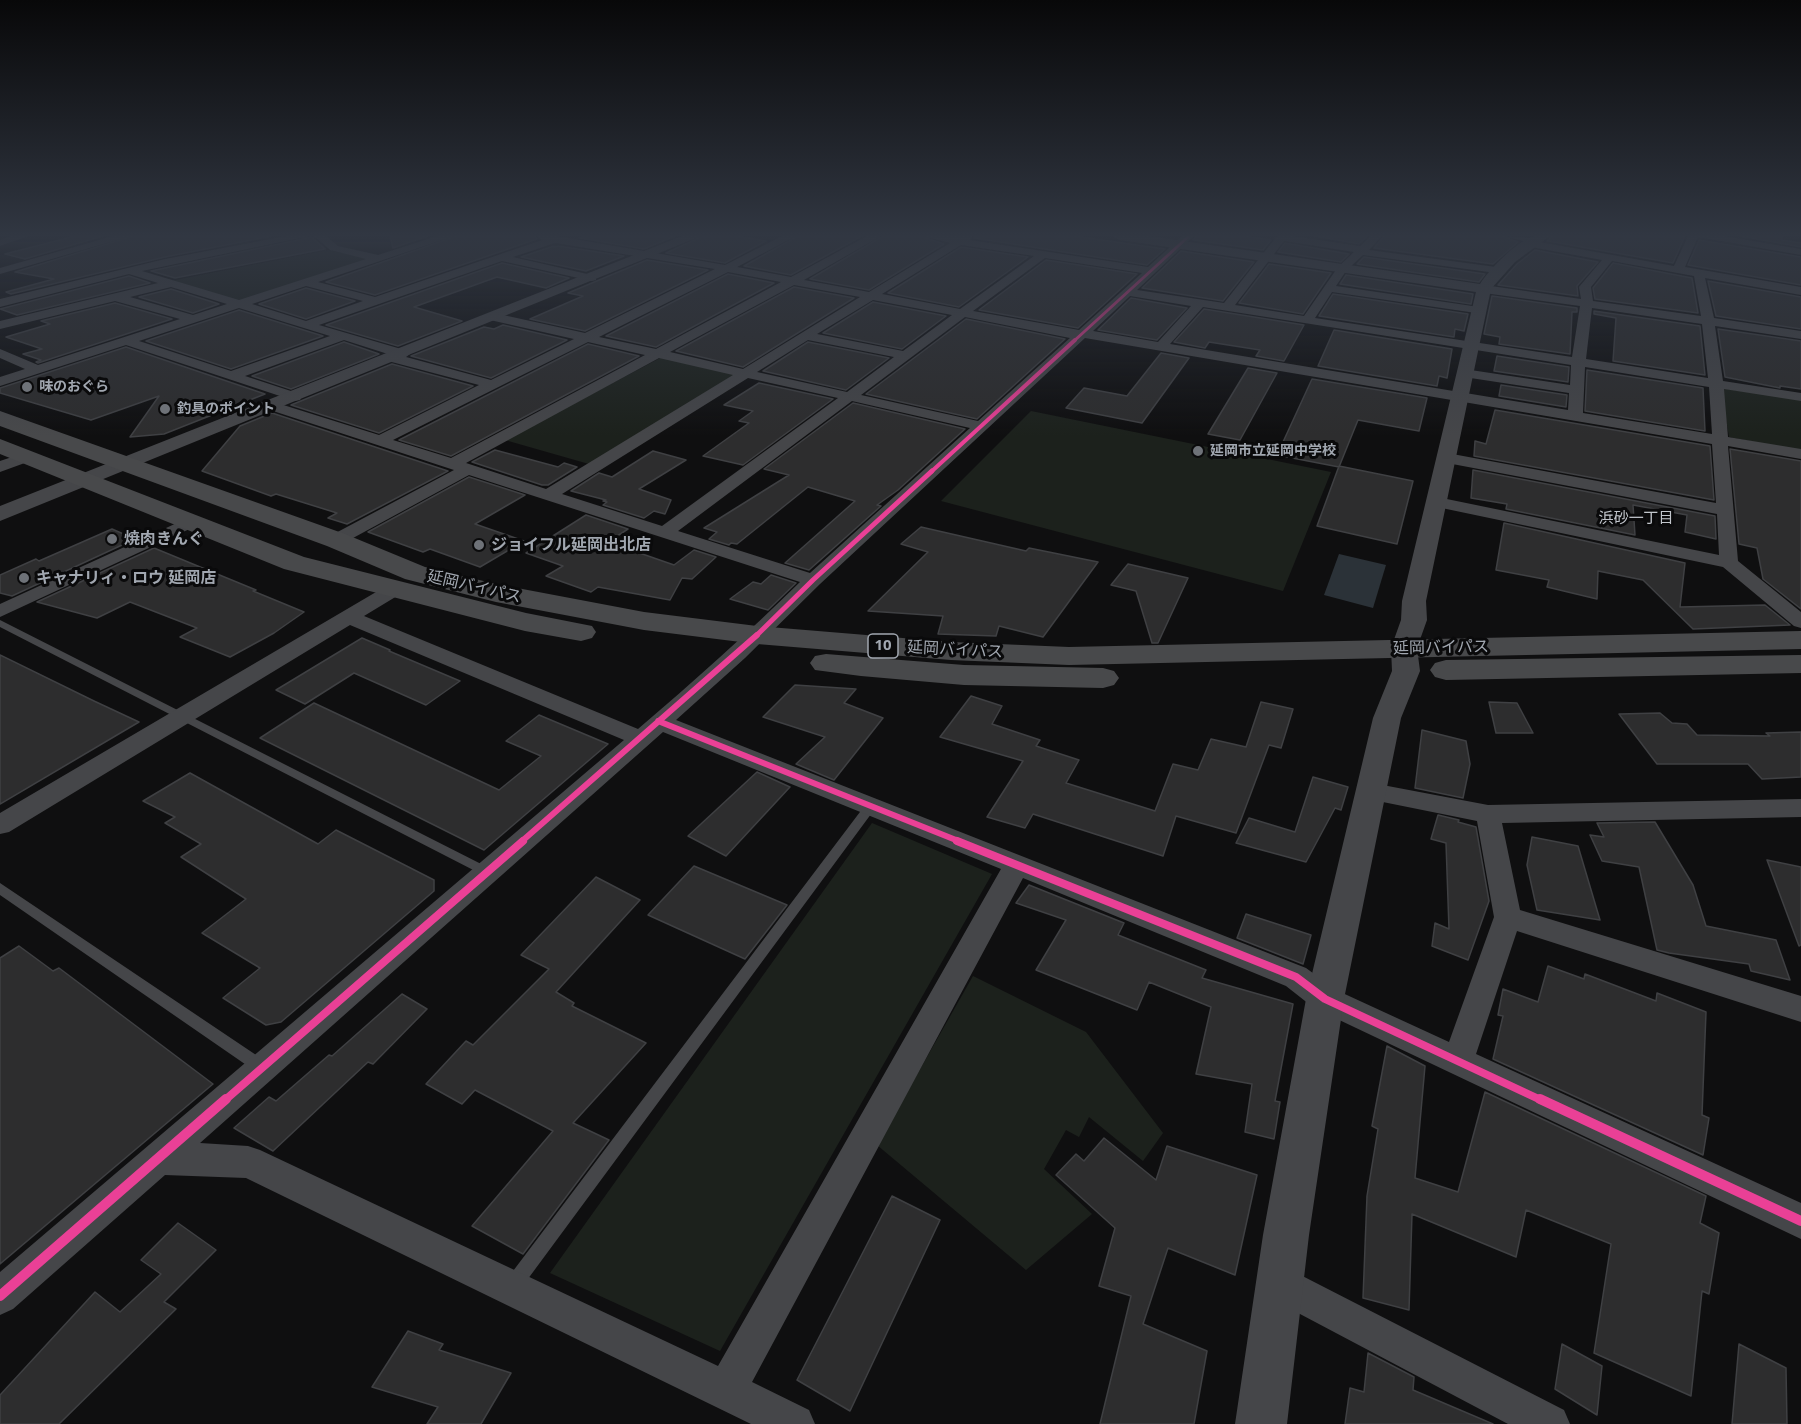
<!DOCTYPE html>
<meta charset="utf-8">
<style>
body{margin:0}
canvas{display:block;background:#0f0f10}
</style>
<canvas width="1801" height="1424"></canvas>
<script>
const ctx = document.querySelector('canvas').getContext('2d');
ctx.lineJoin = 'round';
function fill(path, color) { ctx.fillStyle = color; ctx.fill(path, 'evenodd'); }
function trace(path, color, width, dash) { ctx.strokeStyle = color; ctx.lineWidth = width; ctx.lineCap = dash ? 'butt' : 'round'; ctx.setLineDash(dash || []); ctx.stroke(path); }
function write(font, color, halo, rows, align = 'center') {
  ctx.font = font + ' "Noto Sans","Noto Sans JP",sans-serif'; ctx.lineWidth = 6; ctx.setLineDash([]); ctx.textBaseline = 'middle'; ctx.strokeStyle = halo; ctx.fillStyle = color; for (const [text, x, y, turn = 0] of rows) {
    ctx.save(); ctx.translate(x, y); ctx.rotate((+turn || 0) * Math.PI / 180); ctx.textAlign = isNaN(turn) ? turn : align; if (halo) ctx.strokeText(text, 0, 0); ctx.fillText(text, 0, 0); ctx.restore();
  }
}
const green = new Path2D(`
 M328,250L371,259L239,301L171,281Z
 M662,357L738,374L589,464L505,440Z
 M1721,388L1801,400V451L1729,437Z
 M1031,411L1331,472L1283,591L941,501Z
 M872,823L992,874L720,1351L550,1273Z
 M973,976L1086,1032L1163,1133L1143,1161L1089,1117L1079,1137L1066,1130L1044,1169L1092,1214L1026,1270L877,1145Z`);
const water = new Path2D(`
 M1339,554L1386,565L1373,608L1324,595Z`);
const building = new Path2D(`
 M75,236H103L25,259L5,254Z
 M133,236H272L165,257L11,294L6,292L54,279L15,272Z
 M390,236H428L393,248Z
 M456,236H535L537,239L375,295L326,282Z
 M583,236H675L644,249L580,238Z
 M703,236H737L766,241L725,263L666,253Z
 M798,236H862L791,275L744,266Z
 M883,236H920L944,244L869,290L810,279Z
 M975,236H1074L1165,249L1147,265L974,238Z
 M1196,236H1244L1271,240L1263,250L1193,240Z
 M1315,236H1367L1359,244Z
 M1384,236H1502L1518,242L1493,264L1374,248Z
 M1552,236H1685L1673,263L1547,241Z
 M1740,236H1782V240L1801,243V247Z
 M312,237L325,249L175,278L151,271Z
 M1699,240L1801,257V285L1688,265Z
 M1285,243L1349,254L1341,262L1278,252Z
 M554,246V247L558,246L624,256L586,271L521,257Z
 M961,247L1028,257L959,307L888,293Z
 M1535,250L1598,262L1577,286L1578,296L1498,285L1517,264Z
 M1181,251L1254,262L1223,301L1142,288Z
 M1364,257L1485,274L1479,282L1357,264Z
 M647,260L708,270L585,331L530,319L583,296L568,293Z
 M1046,260L1137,274L1078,328L979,310Z
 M502,263L569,278L546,288L497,277L414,307L462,321L398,346L326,325Z
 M1613,263L1692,278L1698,313L1595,299L1593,288Z
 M1269,264L1331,273L1303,314L1239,303Z
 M728,274L774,283L656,347L606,336Z
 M1346,275L1473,294L1471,304L1340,284Z
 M129,276L150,283L17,315L0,309Z
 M1708,281L1801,297V329L1716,316Z
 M794,287L854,298L743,367L676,351Z
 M306,288L355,301L306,319L259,304Z
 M171,289L219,304L193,313L139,297Z
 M1333,294L1468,314L1464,331L1455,329L1454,337L1319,316Z
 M1492,296L1577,308V312H1572L1570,354L1499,344L1500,337L1484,334Z
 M1131,298L1187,308L1157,340L1098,330Z
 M873,302L946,316L902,349L823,333Z
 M115,303L172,319L38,363L36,362L41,360L23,354L42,349L6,337L50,324L41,321Z
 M1204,309L1304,325L1284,361L1256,356L1260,350L1209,342L1205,348L1174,342Z
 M239,310L323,336L231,369L146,341Z
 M1594,311L1700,326L1705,375L1613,361L1616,318L1594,314Z
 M966,319L1065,339L977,419L866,394Z
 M503,325L567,340L491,378L411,356L484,327L494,329Z
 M1718,329L1801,341V389L1780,386V388L1725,377Z
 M1334,330L1452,349L1447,378L1439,376L1437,386L1318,366Z
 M344,342L379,354L291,389L252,376Z
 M808,342L889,358L846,390L763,371Z
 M588,344L639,356L451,456L399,440Z
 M126,347L265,394L164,434L130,437L159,396L91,420L0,393V388Z
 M1161,353L1189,358L1142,423L1066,408L1084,388L1127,396Z
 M1497,356L1569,367L1568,382L1494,371Z
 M392,364L473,386L379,433L291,405Z
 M1248,368L1277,373L1240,440L1208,434Z
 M1587,370L1703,388L1705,431L1585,411Z
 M1312,379L1427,398L1419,431L1358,420L1339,467L1277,455Z
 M759,383L833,399L743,465L703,456L749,423L739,421L753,411L724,405Z
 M1501,385L1567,395L1566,407L1499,396Z
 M853,403L965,429L898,490L877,505L881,506L809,570L785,563L855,501L808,487L737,544L731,543L729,545L709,539L717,532L704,528L789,475L764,469Z
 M1495,410L1710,446L1714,500L1474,456L1475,441L1486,444Z
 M272,413L448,471L347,524L328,518L337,513L276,494L271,496L202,471L240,426Z
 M1730,449L1801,461V609L1763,579L1757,548L1739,544Z
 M495,450L558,467L564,463L577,467L548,485H542L472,462Z
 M653,451L686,460L639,489L671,500L665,514L654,511L644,518L603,505L607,502L603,501L606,500L571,491L599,473L612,477Z
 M1339,466L1413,481L1397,544L1317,526Z
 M1473,470L1715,516L1716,539L1685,532L1687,515L1633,505L1635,535L1506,509L1507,504L1471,498Z
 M469,477L525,495L475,524L524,541L480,567L430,549L423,552L368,532Z
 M586,515L628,529L608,542L674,565L694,550L716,557L692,579L682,578L670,600L598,587L591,592L546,576L563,566L526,553Z
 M1504,523L1685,563L1680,607L1765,605L1790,625L1693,629L1643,580L1598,571L1597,599L1547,587L1549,580L1496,570Z
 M921,527L1026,551L1029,548L1098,562L1043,637L999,626L996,636L938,634L943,616L868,611L928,552L901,544Z
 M112,529L135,539L12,596L0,593V575L36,559L39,561Z
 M154,548L256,590L253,591L304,612L274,633L230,657L180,637L197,628L130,602L97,618L37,602Z
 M1128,564L1188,578L1158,643H1152L1136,591L1111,585Z
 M771,575L796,583L768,610L730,599L753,582L761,584Z
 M362,638L390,650L389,651L460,681L426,705L354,673L305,704L276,690Z
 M0,655L94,701L139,722L0,804Z
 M795,685L856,689L844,703L883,718L834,780L796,764L825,737L763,717Z
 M971,696L1002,706L992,724L1040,740L1036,746L1079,760L1066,783L1155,811L1173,764L1198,770L1211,739L1246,747L1261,702L1293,709L1281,748L1269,745L1236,833L1176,816L1163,856L1033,814L1025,828L987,817L1023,761L940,737Z
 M1489,702L1517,703L1533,733H1496Z
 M314,703L499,790L541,756L506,741L539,715L608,744L484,850L260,738Z
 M1660,713L1672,723L1687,724L1697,735L1770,736L1766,733L1801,732V777L1762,779L1748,764H1657L1619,714Z
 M1422,730L1466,741L1470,764L1463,798L1415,788Z
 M757,772L790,787L726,856L688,836Z
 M190,773L318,844L336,830L434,880V891L281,1022L266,1025L223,998L260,968L202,933L246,899L181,857L201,844L165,823L175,817L143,801Z
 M1313,777L1348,787L1341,810L1335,808L1306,862L1236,843L1249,818L1295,832Z
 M1438,815L1459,820L1458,822L1476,827L1489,901L1468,960L1432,946L1435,923L1449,929L1446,843L1431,839Z
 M1655,822L1693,885L1706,926L1776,940L1790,980L1751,971L1749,964L1669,953L1657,950L1639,867L1602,861L1590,835L1604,837L1597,823Z
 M1532,837L1578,846L1600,920L1537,910L1527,865Z
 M1767,860L1801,867V945L1799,946Z
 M694,866L787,905L745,959L648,915Z
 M596,877L640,900L556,992L574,1003L572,1006L646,1043L573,1123L609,1140L523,1254L472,1226L553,1131L475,1090L462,1104L426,1084L466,1041L473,1045L549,969L521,955Z
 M1029,885L1124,923L1118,935L1206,970L1202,978L1293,1004L1275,1101L1280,1102L1274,1139L1245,1132L1252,1084L1196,1074L1211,1007L1149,982L1137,1010L1036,970L1066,920L1016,903Z
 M1246,914L1311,935L1303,964L1237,938Z
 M19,946L53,971L59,968L213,1084L0,1264V958Z
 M1548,966L1584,979L1585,974L1656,1001L1657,993L1706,1012L1702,1115L1709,1118L1703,1155L1493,1059L1503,1016L1498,1015L1503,989L1538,1002Z
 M402,994L427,1009L373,1064L368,1062L273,1151L234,1128L269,1097L276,1101L329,1055L332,1056Z
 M1387,1046L1425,1066L1415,1178L1458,1192L1485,1092L1706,1196L1700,1223L1719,1233L1709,1294L1702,1291L1691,1396L1594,1353L1611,1244L1526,1210L1516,1257L1412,1214L1409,1310L1363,1298L1367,1196L1378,1129L1372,1126Z
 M1104,1138L1156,1180L1167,1146L1257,1175L1235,1275L1168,1248L1143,1324L1207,1351L1194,1424H1100L1131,1296L1099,1286L1115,1228L1056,1175L1076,1154L1084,1161Z
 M892,1196L940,1220L850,1411L797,1380Z
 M178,1223L216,1250L164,1302L176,1309L59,1424H0V1395L95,1292L120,1312L161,1274L141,1260Z
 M408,1331L443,1344L439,1350L511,1373L481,1424H427L438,1407L372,1387Z
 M1562,1344L1602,1366L1597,1415L1555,1389Z
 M1739,1344L1786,1368L1787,1424H1732Z
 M1368,1353L1414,1377L1413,1390L1493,1424H1345L1350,1388L1364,1392Z`);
const service = new Path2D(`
 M0,620L491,869L493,872L491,875L487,877L483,875L0,627Z
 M870,803L874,804L876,807L874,810L519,1291L513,1294L507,1291L504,1285L507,1279L866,804Z
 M0,883L265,1061L267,1066L265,1071L260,1073L255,1071L0,895Z`);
const minor = new Path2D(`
 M11,236H29L0,246V240Z
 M113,236H131L0,274V268Z
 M286,236H310L142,271L239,300L366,259L330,250L314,236H326L338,246L378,255L437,236H454L318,282L375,297L542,240L537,236H557L725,265L782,236H796L737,267L791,277L867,236H881L804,280L869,292L950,243L922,236H973L970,240L1148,267L1182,236H1194L1137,290L1224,303L1277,236H1292L1360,246L1371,236H1382L1369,250L1496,267L1502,270L1496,273L1363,255L1346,271L1336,286L1479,307L1483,308L1485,311L1483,314L1332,292L1315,318L1572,357L1580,306L1484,293L1478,289L1484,285L1581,299L1579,287L1602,260L1531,247L1527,246V242L1504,236L1540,239V242L1674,266L1688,236H1724L1801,249V255L1698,237L1685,267L1801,287V295L1705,278L1714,318L1801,331V339L1715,326L1723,381L1801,393V401L1724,389L1728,437L1801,449V459L1728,446L1738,561L1801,612V628L1794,626L1723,567L1437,507L1431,506L1428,502L1431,498L1437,497L1719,555L1717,514L1447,463L1439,458L1447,453L1716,503L1712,444L1085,338L820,584L745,658L676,720L1306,968L1336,990L1449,1042L1494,917L1477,821L1363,798L1360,792L1363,786L1372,783L1488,805L1801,799V817L1502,823L1520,910L1801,996V1022L1517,931L1476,1054L1801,1203V1239L1314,1008L1286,986L1023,878L752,1382L809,1410L815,1424H751L246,1178L165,1175L13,1309L0,1315V1272L624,740L350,625L9,832L0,834V813L388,585H402L405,589L402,593L364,616L638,729C693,682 748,633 800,582L469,475L342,544H330L327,540L330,536L454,470L267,409L265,406L267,403H277L379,435L479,385L388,361L386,358L391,355L344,340L245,376L300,394L302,397L300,400L295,401L126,345L0,386V377L25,369L0,358V349L38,365L180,319L115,301L0,329V321L158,283L129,274L0,307V299L165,259ZM1284,241L1354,252L1338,267L1304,316L1235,305ZM555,243L715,269L585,333L494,313L490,314L488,317L490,320L574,339L491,380L406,357L410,354L408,351L319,325L502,261L592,281L596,280V276L513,257ZM961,245L1034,256L960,309L882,294ZM1045,258L1142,273L1079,330L973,311ZM1612,261L1694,276L1701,316L1593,301L1591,287ZM728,272L781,282L656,349L599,337ZM794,285L860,297L743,369L670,352ZM306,286L363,301L306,321L252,304ZM171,287L227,304L193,315L130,297ZM1130,296L1191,306L1158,342L1093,331ZM873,300L952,315L903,351L817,334ZM1203,307L1571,365L1570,385L1464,369L1457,373L1464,377L1569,393L1568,410L1170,344ZM239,308L330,336L231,371L139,341ZM1592,308L1702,324L1708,378L1586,359ZM965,317L1070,338L978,421L861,395ZM808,340L894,357L847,392L757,372ZM588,342L645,355L451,458L393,440ZM659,358L733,375L546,489L466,463ZM1585,367L1709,387L1712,434L1583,413ZM748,378L838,398L662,526L562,494ZM852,401L970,428L810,573L678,531ZM663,732L1001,869L718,1366L260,1150L248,1146L200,1143Z
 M27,452L33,454L35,457L33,460L0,472V461Z
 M190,517L196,518L199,522L196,526L0,617V604Z
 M1279,1264L1564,1410L1570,1424H1508L1266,1296L1260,1283L1266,1270Z`);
const tertiary = new Path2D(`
 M682,236H701L0,521V506Z
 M1113,236H1149L1480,284C1490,269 1517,240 1535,236C1540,236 1546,236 1550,236L1515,262L1491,289L1426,601L1427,620L1417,648L1420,671L1401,718L1344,999L1309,1235L1287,1424H1235L1263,1235L1306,999L1373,718L1392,671L1391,648L1401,620L1402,601L1476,292L1119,240Z`);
const trunk = new Path2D(`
 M0,411L345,534L425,567L496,584L644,612L757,626L951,642L1069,647L1801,631V649L1069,665L951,660L757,644L644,630L496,602L405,579L327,546L0,426Z
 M0,439L304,557L526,613L592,626L596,632L592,638L581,641L525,631L284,569L0,454Z
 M826,654L964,665L1103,668L1114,671L1119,678L1114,685L1103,688L964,685L861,676L815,670L810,663L815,656Z
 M1801,655V673L1446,680L1435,677L1430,670L1435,663L1446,660Z`);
const cyclewayFar5 = new Path2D(`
 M1074,341L1189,236`);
const cyclewayFar4 = new Path2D(`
 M931,472L1075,340`);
const cyclewayFar3 = new Path2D(`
 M756,636L813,580L932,471`);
const cyclewayFar2 = new Path2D(`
 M658,721L961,842
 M521,842L757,635`);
const cyclewayFar1 = new Path2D(`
 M957,841L1296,977L1325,999L1543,1101
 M224,1101L523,841`);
const cycleway = new Path2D(`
 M1540,1099L1801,1221
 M0,1296L226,1099`);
const markers = [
 [27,387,6,"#6e7278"],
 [165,409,6,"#6e7278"],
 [1198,451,6,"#6e7278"],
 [112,539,6,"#6e7278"],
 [479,545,6,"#6e7278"],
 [24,578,6,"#6e7278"]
];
const farPoinames = [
 ["味のおぐら",39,387],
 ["釣具のポイント",177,409],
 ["延岡市立延岡中学校",1210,451]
];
const farNeighbourhoodnames = [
 ["浜砂一丁目",1636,519]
];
const shields = [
 [883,646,30]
];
const shieldNames = [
 ["10",883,646]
];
const poiNames = [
 ["焼肉きんぐ",124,539],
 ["ジョイフル延岡出北店",491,545],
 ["キャナリィ・ロウ 延岡店",36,578]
];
const streetNames = [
 ["延岡バイパス",474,587,13],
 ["延岡バイパス",1441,648,-1],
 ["延岡バイパス",955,650,3]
];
fill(green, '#1c211c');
fill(water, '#2b3238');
fill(building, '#2d2d2e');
trace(building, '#3f4043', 1.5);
fill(service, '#454649');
fill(minor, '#454649');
fill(tertiary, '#454649');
fill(trunk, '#48494b');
trace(cyclewayFar5, '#ea4096', 3);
trace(cyclewayFar4, '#ea4096', 4);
trace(cyclewayFar3, '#ea4096', 5);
trace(cyclewayFar2, '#ea4096', 6);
trace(cyclewayFar1, '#ea4096', 8);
trace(cycleway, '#ea4096', 10);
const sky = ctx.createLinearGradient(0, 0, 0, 436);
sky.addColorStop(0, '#080809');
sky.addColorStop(0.54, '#313742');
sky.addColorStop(1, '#31374200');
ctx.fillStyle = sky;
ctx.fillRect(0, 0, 1801, 436);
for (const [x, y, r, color] of markers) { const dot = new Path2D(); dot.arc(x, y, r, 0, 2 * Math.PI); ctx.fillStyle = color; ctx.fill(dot); trace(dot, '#0a0a0b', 2); }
write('bold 14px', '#a1a7b0', '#0a0a0b', farPoinames, 'left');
write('15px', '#c2c6cc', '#0a0a0b', farNeighbourhoodnames);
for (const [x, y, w] of shields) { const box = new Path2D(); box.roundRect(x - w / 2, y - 12, w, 24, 4.5); ctx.fillStyle = '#0a0a0b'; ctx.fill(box); trace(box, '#a1a7b0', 1.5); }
write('bold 15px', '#a1a7b0', null, shieldNames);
write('bold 16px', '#a1a7b0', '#0a0a0b', poiNames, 'left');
write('16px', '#a1a7b0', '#0a0a0b', streetNames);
</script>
